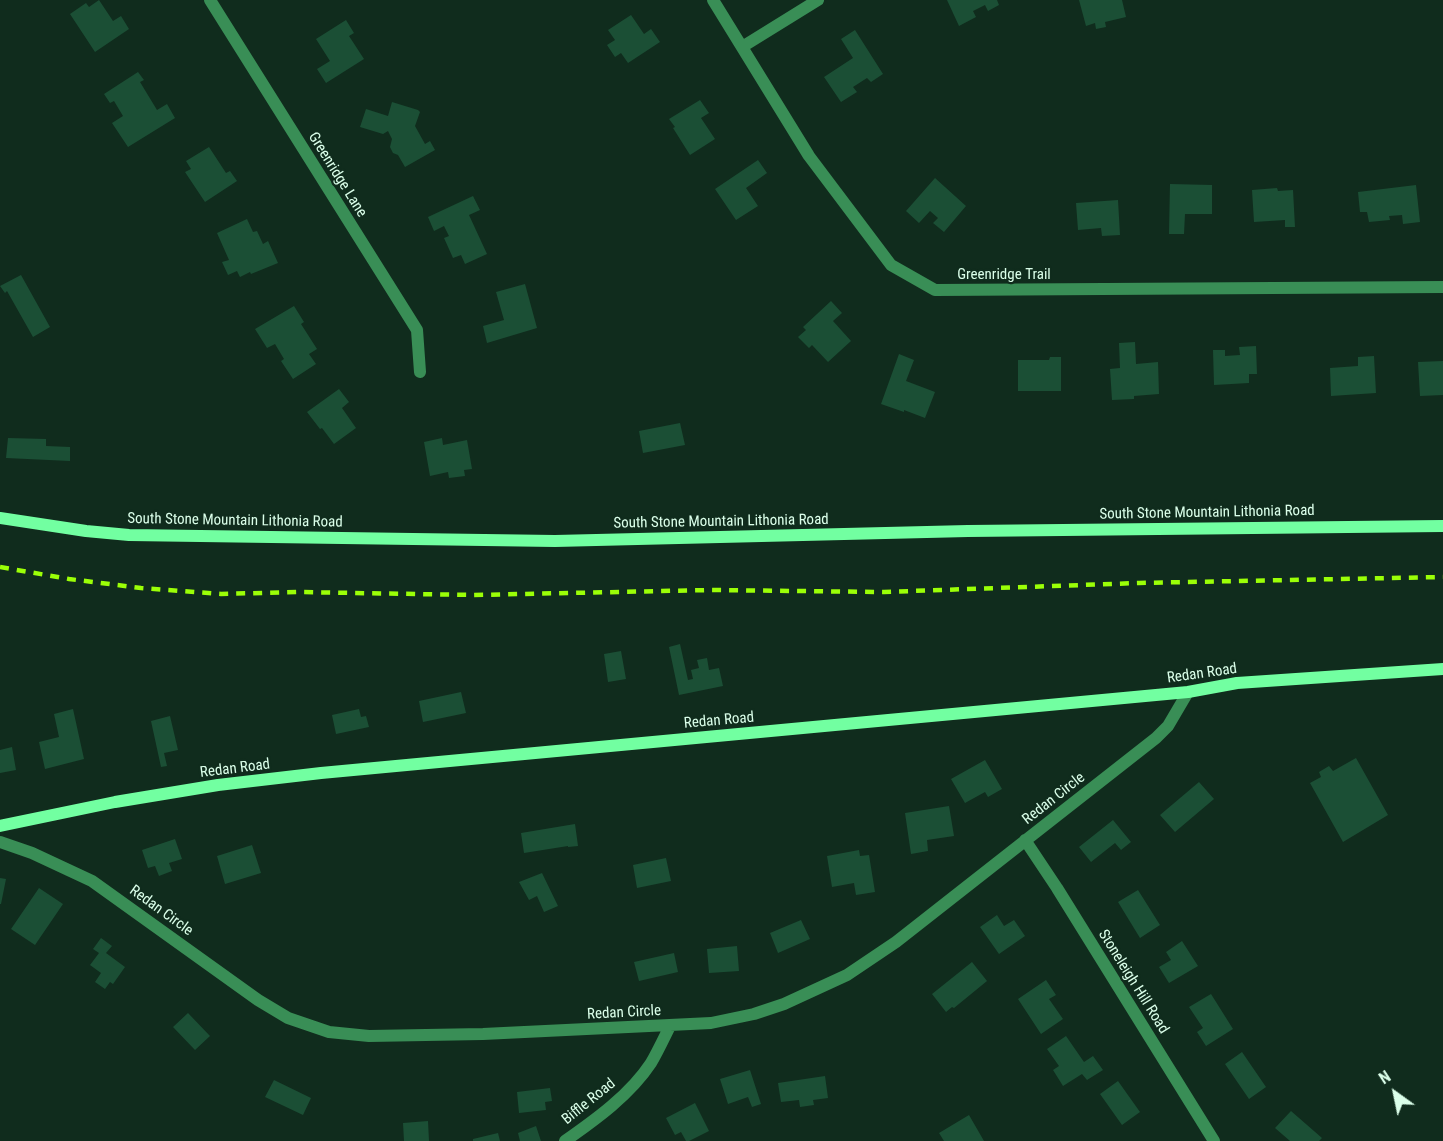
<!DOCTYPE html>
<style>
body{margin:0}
#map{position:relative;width:1443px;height:1141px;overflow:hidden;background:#102c1d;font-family:"Roboto Condensed",sans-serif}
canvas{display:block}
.north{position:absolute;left:1365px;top:1063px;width:60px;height:60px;-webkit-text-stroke:4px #102c1d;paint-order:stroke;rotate:327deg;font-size:16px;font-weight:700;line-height:24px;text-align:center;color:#dbffea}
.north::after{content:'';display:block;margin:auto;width:21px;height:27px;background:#dbffea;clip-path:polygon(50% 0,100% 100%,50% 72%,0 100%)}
</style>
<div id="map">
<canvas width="1443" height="1141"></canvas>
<div class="north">N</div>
</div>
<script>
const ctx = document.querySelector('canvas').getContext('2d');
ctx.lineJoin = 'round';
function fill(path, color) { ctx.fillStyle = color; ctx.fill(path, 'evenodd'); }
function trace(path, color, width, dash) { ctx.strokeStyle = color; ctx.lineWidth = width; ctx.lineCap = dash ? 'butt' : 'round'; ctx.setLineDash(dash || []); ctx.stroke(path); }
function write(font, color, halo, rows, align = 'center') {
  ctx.font = font + ' "Roboto Condensed",sans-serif'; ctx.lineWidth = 4.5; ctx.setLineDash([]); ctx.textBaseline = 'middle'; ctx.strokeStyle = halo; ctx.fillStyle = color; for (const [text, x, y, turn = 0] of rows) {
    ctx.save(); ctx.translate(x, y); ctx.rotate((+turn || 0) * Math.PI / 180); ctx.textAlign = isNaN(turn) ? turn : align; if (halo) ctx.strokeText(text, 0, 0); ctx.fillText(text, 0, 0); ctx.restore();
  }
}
const building = new Path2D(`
 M99,0L113,21L121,16L129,29L95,52L70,14L86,3L89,7Z
 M947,0H997L999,5L988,11L985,5L973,11L976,17L959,26Z
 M1079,0H1122L1126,17L1105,22L1106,27L1096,29L1095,23L1086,26Z
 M631,15L644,34L651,29L660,42L628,63L621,53L615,57L607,45L615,40L608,30Z
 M346,20L354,33L349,36L364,59L326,83L317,69L330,61L316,39Z
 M855,30L883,74L871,82L867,78L853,87L857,92L841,102L824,77L853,58L841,39Z
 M138,72L144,80L140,82L157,110L167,104L175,118L128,147L112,123L123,116L114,101L110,103L104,94Z
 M700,100L709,113L701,118L715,139L690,155L673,128L675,127L669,119Z
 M392,102L418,110L420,112L415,126L425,144L430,141L435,150L405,167L398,155L393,153L390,147L392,139L388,131L383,134L360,127L366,109L388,116Z
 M209,147L226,173L230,171L237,181L205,202L185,172L191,169L186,161Z
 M758,160L767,173L746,188L758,206L736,220L715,189Z
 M935,178L966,206L944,232L933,223L938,218L930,211L919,223L906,211Z
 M1170,184L1212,185V214H1185L1184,234H1169Z
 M1416,185L1420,222L1403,224L1402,215L1389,216L1390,220L1369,222L1367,212H1360L1358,192Z
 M1277,188L1278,191L1293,190L1295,227H1285V220L1254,222L1252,190Z
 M473,196L480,210L469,215L487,254L465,264L461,255L453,258L444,238L449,236L444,226L434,231L428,217Z
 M1118,200L1120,235L1102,236L1101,228L1078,230L1076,203Z
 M247,219L253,232L257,231L263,244L268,241L278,263L251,274L250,272L240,277L237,271L228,275L222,262L229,260L217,233Z
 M21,275L50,327L33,337L7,291L5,293L0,286Z
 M525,284L537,328L487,343L483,326L504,320L496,292Z
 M831,301L842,313L833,321L851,341L828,362L812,345L809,348L798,337L806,330L803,327Z
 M294,306L304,322L301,324L317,349L309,354L316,364L293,379L281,361L284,359L275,344L267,348L255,329Z
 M1135,342L1136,364L1158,362L1159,394L1134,396V399L1112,400L1110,369L1120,368L1119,343Z
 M1256,346L1257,374H1249V383L1214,385L1213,350H1225V356L1240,355L1239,347Z
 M899,354L914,360L906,381L935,392L925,418L904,410V412L881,404Z
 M1374,356L1376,393L1331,396L1330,368L1358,366V357Z
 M1050,357H1061V391H1018V360H1049Z
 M1443,361V395L1420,396L1418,362Z
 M339,389L349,402L342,408L356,428L334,444L322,428L320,429L307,412Z
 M680,423L685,445L643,453L639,431Z
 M8,438L46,439V446L70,447V461L6,458Z
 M442,438L443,445L467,440L472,469L464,470L465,476L449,478L448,472L430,476L424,442Z
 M680,644L688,680L693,679L691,670L699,668L697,660L707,658L709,670L719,668L723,686L679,695L669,647Z
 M621,651L626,679L608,682L604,654Z
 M461,692L466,713L423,722L419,701Z
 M73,709L84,759L45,769L39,742L59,737L54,714Z
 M359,709L361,717L366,716L369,727L336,734L332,715Z
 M170,716L178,750L164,753L167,766L161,767L151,721Z
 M12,747L16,770L0,773V750Z
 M1356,758L1388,815L1343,842L1310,783L1321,777L1319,772L1329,766L1333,771Z
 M985,760L1002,789L988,797L985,792L965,803L951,779Z
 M1199,782L1214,799L1175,832L1160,815Z
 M949,806L954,836L927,840L928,851L911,854L905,813Z
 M1113,820L1131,842L1121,850L1115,843L1091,862L1079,847Z
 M575,824L578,846L568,847V846L524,853L521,833Z
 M175,839L182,859L169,863L172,871L159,876L155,866L148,868L142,850Z
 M252,845L261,873L225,884L217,856Z
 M859,850L860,856L869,855L875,892L856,895L854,883L832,887L827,856Z
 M666,858L671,881L637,888L633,865Z
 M542,873L558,906L544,912L537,896L529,900L519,882Z
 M0,878L6,879L1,904H0Z
 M39,888L63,904L35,945L11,929Z
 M1138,890L1160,925L1140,938L1118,902Z
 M997,915L1004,926L1014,920L1025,936L999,954L980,927Z
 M801,920L810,939L778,953L770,933Z
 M101,938L112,946L106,953L125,967L113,984L110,982L105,989L95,982L101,973L90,965L99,953L93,949Z
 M1182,941L1198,966L1169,983L1159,967L1171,960L1166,952Z
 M737,946L739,971L709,973L707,949Z
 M674,953L678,972L639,981L634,962Z
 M972,962L987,981L954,1008L952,1007L946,1012L932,994Z
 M1046,980L1056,995L1049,999L1063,1019L1041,1034L1018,999Z
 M1211,994L1233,1029L1206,1046L1197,1032L1203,1028L1189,1007Z
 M188,1013L210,1036L195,1050L173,1027Z
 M1066,1036L1084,1062L1093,1056L1103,1070L1087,1080L1082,1074L1063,1086L1053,1070L1059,1066L1047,1049Z
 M1242,1052L1266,1087L1249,1099L1225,1064Z
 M750,1070L761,1104L752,1107L748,1097L728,1104L720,1079Z
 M825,1076L828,1098L813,1100L814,1105L800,1107L799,1100L781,1102L778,1083Z
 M274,1080L311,1098L303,1115L265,1097Z
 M1118,1081L1140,1112L1122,1125L1100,1094Z
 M550,1088L552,1101L545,1102L546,1110L519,1113L517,1092Z
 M695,1103L709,1131L689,1141H686L681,1132L675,1135L666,1118Z
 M1291,1111L1322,1138L1319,1141H1290L1275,1128Z
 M969,1115L984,1141H944L939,1133Z
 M428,1121L429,1141H404L403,1123Z
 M536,1126L541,1141H520L518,1133Z
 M498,1133L500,1141H473V1139Z`);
const street = new Path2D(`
 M210,0L417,330L420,372
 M713,0L809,156L891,265L935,290L1443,287
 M742,47L818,0
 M1025,840L1057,888L1214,1141
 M0,842L32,853L92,881L258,1000L288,1018L329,1032L369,1036L483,1034L711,1023L754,1014L784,1004L847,975L896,942L1156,738L1168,726L1188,692
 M565,1141C595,1120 630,1095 651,1063C658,1051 664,1038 670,1026`);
const secondary = new Path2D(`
 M0,518L86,531L129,535L555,541L968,531L1443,526
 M0,826L115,802L218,785L321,773L1188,692L1237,683L1443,669`);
const rail = new Path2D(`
 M0,567L69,579L141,588L221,594L298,592L474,595L711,590L884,592L1139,583L1443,577`);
const streetNames = [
 ["Greenridge Lane",337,175,58],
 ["Greenridge Trail",1004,275],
 ["South Stone Mountain Lithonia Road",1207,513,-1],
 ["South Stone Mountain Lithonia Road",235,521,1],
 ["South Stone Mountain Lithonia Road",721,522,-1],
 ["Redan Road",1202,674,-8],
 ["Redan Road",719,721,-5],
 ["Redan Road",235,769,-7],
 ["Redan Circle",1054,799,-38],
 ["Redan Circle",161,911,36],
 ["Stoneleigh Hill Road",1133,982,58],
 ["Redan Circle",624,1013,-3],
 ["Biffle Road",589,1102,-39]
];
fill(building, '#1b4f35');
trace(street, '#398e56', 12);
trace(secondary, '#72ffa1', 12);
trace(rail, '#9bff07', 4.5, [9, 8]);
write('15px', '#dbffea', '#102c1d', streetNames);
</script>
